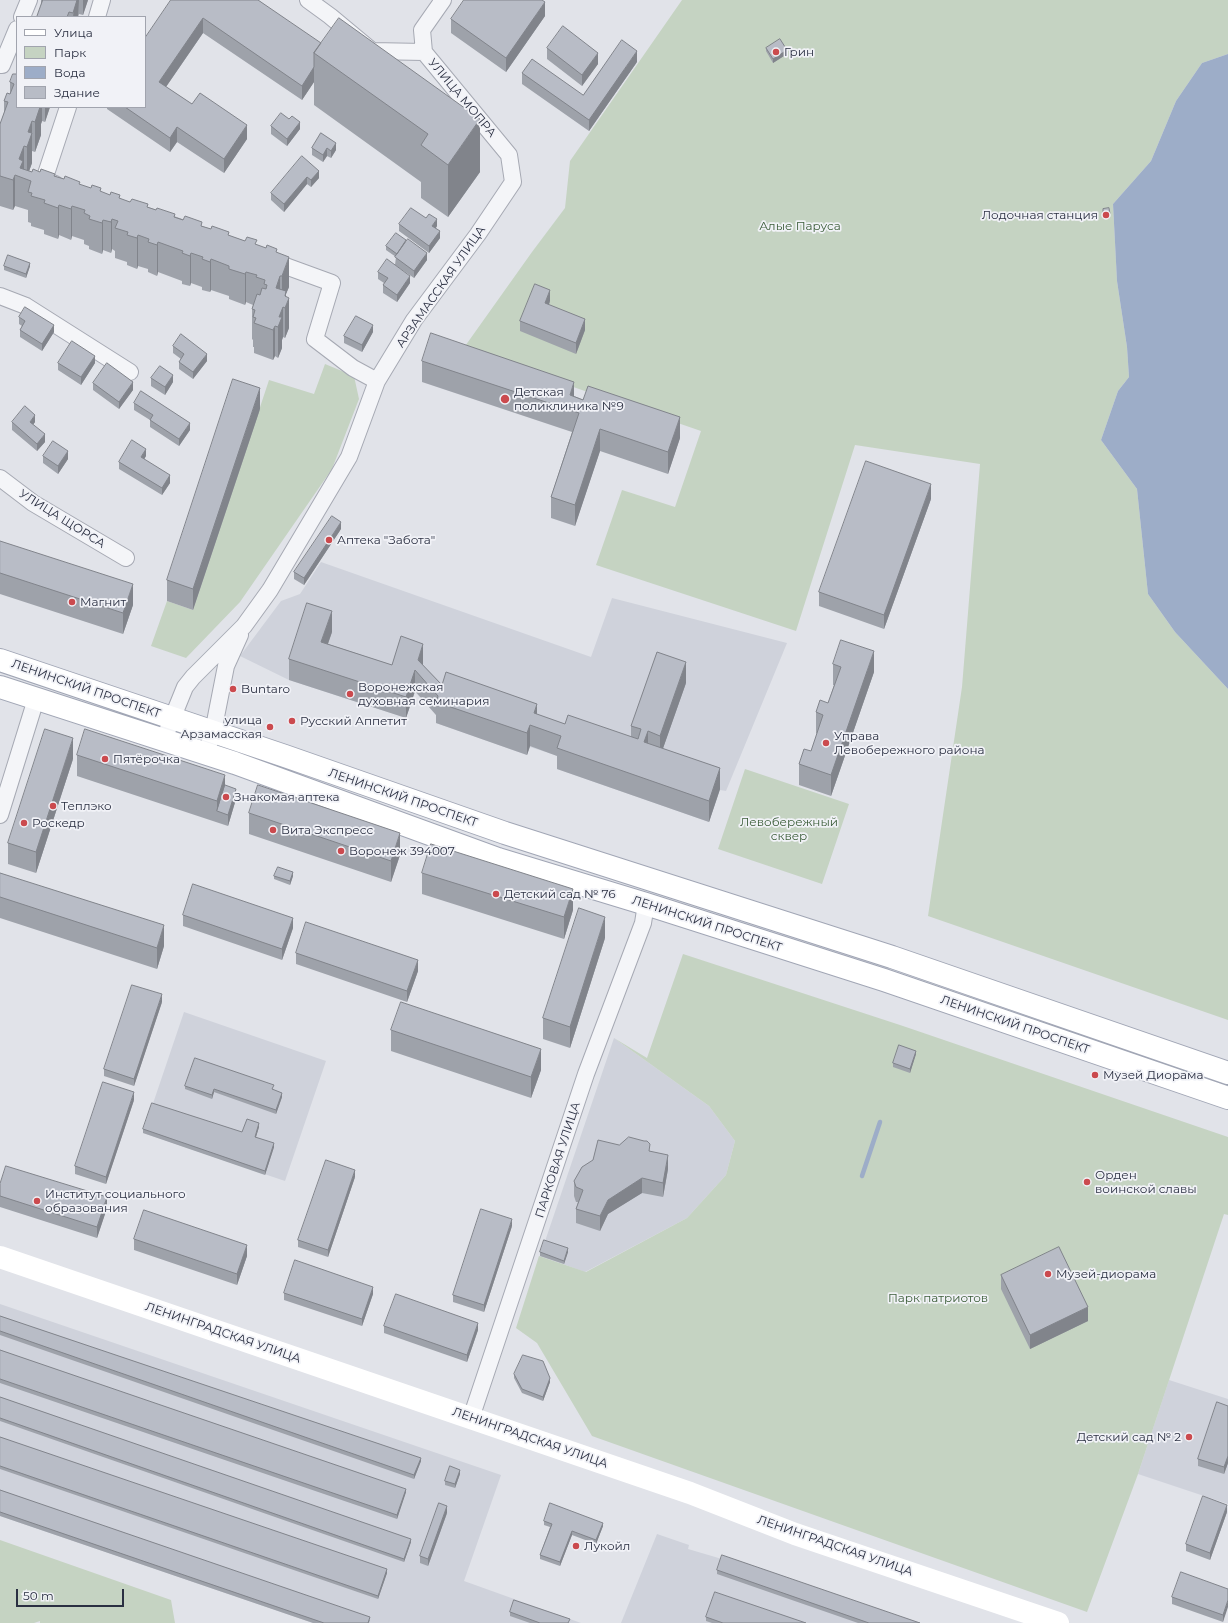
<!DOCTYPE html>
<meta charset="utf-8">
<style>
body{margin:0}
#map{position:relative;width:1228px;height:1623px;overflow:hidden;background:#e1e3e9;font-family:Montserrat,sans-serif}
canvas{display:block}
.legend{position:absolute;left:16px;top:16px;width:130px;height:92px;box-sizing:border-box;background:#f1f2f7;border:1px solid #a1a4ae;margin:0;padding:5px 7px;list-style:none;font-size:12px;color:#2a2f41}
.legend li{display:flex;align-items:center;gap:8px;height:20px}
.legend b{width:20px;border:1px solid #a1a4ae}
.scale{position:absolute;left:16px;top:1589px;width:108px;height:18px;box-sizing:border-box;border:2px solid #2a2f41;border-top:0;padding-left:5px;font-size:12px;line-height:14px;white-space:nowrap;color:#2a2f41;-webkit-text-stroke:3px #f1f2f7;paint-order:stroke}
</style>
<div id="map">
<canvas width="1228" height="1623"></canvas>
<ul class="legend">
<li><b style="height:5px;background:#fff"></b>Улица</li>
<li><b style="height:11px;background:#c5d3c2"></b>Парк</li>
<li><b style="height:11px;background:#9dadc8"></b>Вода</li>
<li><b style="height:11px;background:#b8bcc6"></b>Здание</li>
</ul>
<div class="scale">50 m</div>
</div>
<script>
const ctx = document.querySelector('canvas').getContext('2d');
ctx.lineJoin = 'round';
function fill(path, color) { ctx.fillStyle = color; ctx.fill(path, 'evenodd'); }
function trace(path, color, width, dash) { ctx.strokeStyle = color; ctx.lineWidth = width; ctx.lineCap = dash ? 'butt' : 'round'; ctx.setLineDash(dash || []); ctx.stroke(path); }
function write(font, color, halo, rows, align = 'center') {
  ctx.font = font + ' Montserrat,sans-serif'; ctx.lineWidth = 3.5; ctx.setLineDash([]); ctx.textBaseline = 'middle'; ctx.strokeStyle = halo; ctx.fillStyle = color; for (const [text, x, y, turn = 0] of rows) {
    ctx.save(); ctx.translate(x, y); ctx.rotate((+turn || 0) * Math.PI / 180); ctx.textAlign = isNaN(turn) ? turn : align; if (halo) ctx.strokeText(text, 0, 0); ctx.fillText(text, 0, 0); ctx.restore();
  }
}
const built = new Path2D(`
 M321,562L591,657L612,598L787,643L726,791L720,790L709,822L557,769L561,757L530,747L527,755L436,723L438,717L415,692L406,718L289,680L240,656L281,601L300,594Z
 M184,1012L326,1061L285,1181L143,1133Z
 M614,1038L709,1106L735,1141L726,1175L687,1218L585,1272L540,1256Z
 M0,1304L501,1475L464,1581L581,1623H313L0,1516Z
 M1169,1380L1228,1399V1504L1138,1474Z
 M657,1534L689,1545L688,1549L722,1559L909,1623H621Z`);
const green = new Path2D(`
 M682,0H1228V54L1202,63L1176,101L1151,161L1113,204L1117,281L1127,347L1129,377L1118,391L1101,440L1137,489L1148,594L1175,632L1228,689V1020L928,916L962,687L980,464L855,445L796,631L596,565L622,490L675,507L701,431L463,349L532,252L565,208L570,161Z
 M325,364L354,376L359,399L332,469L240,602L186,658L151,646L167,601L193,610L269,380L314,394Z
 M745,769L849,804L822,884L718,849Z
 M683,954L903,1026L1228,1137V1215L1224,1214L1138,1474L1087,1612L592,1436L537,1343L516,1328L539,1256L586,1272L687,1218L726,1175L735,1141L709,1106L614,1038L647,1058Z
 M0,1540L171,1600L175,1623H40V1621L34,1623H0Z`);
const water = new Path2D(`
 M1228,54V689L1175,632L1148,594L1137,489L1101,440L1118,391L1129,377L1127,347L1117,281L1113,204L1151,161L1176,101L1202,63Z`);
const stream = new Path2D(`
 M862,1176L880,1122`);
const minor = new Path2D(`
 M22,17L29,0
 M97,17L102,0
 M424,52L422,30L443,0
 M0,65H2L17,29
 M55,184L44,180L68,107
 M269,260L332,283L315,339L353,368L377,381
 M0,296L26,306L130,372
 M0,478L33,503L126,558
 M168,729L185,687L193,677L244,626L270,590L349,457L377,381L414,320L478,234L513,182L509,155L424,52L372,51L330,16L308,0
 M206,753L213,732L226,666L240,635
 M0,815L36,699
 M471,1418L586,1074L643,923L646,904`);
const secondary = new Path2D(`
 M0,1257L690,1493L795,1534L1058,1623`);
const primary = new Path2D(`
 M0,660L285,756L505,833L892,957L1228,1073
 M0,687L235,763L498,859L646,904L884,980L1228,1098`);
const wall = new Path2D(`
 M41,0H88L83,15L79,14L78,17H37L41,5Z
 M258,0L480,172L448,217L421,198V182L314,105V82L302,100L203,33L166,87L192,104L247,139L224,173L177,142L170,152L107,109V107H145V38Z
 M545,16L506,72L451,33V19Z
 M547,48L598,64L582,86L547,59Z
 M766,48L787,54L773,63L766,51Z
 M637,62L589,131L522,84V73L583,95Z
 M17,75V107H50L45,122L42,121L41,124V135L35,152L32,151V163L29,171L32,172H40L55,176L130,202L148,207L245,241L257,245L277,253L289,287L286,294V297L289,328L285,338L283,337L282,340V348L278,358L275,356L273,360L254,353V347H253V340L252,339V309L253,305L246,302L245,305L229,299V296L211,290L210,292L202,290V287L191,283L190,286L182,284V281L158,272L157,276L148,272V269L138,266L137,269L127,265V262L115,258V251L112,249L111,253L103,250L102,254L89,249V246L84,244V240L72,236L71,240L59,235L58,239L44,234V230L31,226V223L28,222V210L15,206L13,210L0,206V124L4,113V101L10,94V82Z
 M289,119L300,129L287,146L271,134V126Z
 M321,133L336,150L331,158L327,156L323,162L312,155V148Z
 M319,171V178L311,187L307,184L284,212L271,200V193Z
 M1103,209L1110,214V217L1103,218Z
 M399,224L437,226L436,228L440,238L429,253L399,231Z
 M406,242L427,260L414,278L395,265L396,257L386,250V246Z
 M4,266H30L26,278L4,270Z
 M378,272L410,283L397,302L383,293V285L384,283L378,279Z
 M550,301L549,305L585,330L576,354L520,331V321Z
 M19,317L54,332L42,351L20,337V330L22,326L19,324Z
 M373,332L362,352L344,343V336Z
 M173,346L207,361L193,379L179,369V362L181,359L173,353Z
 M422,361L574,396L680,438L668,474L600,451L575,526L551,518V497L572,432L422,382Z
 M58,363H95L81,385L58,370Z
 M151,378L173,382L165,395L151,386Z
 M93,383L133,390L119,409L93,390Z
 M134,403L190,430L179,446L150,427V420L134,410Z
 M260,409L193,610L167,601V580Z
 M12,422H35L33,425L45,442L37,451L12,430Z
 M43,456L68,459L58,474L43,463Z
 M146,456L144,459L170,483L162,495L119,469V462Z
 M931,499L884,629L819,606V592Z
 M341,529L304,585L294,579V572Z
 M0,541L133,605L123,634L0,594Z
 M332,632L328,644L392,665H423V666L442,685L537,715L565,724L631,737V726L686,683L663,748L720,789L709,822L557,769V756L530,746L527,755L436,723V715L415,691L406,718L289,680V659Z
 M833,664L874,672L831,796L799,785V764L811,751L817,734L816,733V712L828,703L834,685H833Z
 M77,755L225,785L236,799L228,826L77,776Z
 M73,759L36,873L8,864V843Z
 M249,813L400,855L391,882L249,834Z
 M0,873L164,946L157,969L0,918Z
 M422,873L573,910L564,939L422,894Z
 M274,876H293L290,885L274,879Z
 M183,915L293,928L282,960L183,926Z
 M605,938L570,1048L543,1039V1018Z
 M296,953L418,971L407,1002L296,964Z
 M162,1002L134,1086L104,1076V1069Z
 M391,1030L541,1070L531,1098L391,1051Z
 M916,1054L910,1073L893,1067V1063Z
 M185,1086L274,1089L273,1090L282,1097L276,1114L214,1092L212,1099L185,1089Z
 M134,1100L106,1184L75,1174V1166Z
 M259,1127L256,1137L274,1147L265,1175L143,1133V1129L242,1132Z
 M619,1145L650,1151L668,1169L663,1197L642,1193L608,1214L600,1231L576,1223V1209L578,1202H576L574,1196V1181Z
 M355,1177L328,1257L298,1247V1240Z
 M0,1184L107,1208L97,1238L0,1207Z
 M512,1226L484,1312L453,1302V1295Z
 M134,1239L247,1256L237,1285L134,1250Z
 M540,1252H568L564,1264L540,1256Z
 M1001,1275L1088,1321L1030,1349L1001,1289Z
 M284,1293L373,1294L362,1326L284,1300Z
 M0,1316L421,1461L414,1479L0,1335Z
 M384,1326L478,1330L467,1362L384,1333Z
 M0,1350L406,1492L397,1519L0,1383Z
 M514,1374L550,1382L543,1401L522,1393L514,1378Z
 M0,1397L411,1542L404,1562L0,1421Z
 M1228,1406V1463L1224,1474L1198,1466V1459Z
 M0,1437L387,1573L378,1599L0,1469Z
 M460,1474L455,1488L445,1485V1481Z
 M0,1490L370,1620L369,1623H313L0,1516Z
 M1227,1512L1210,1560L1186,1551V1544Z
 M447,1513L428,1566L420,1563V1556Z
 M544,1521L603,1526L596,1544L572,1535L560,1566L540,1559V1555L550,1527L544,1525Z
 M717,1570L920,1623H858L717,1574Z
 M1228,1589L1223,1622L1172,1604V1597Z
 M510,1612L570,1623H530L510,1616Z
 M706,1617L806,1623H712L706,1621Z`);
const shadedWall = new Path2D(`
 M75,0H79L78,17H73Z
 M83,0H88L83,15Z
 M545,2V16L506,72V58Z
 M203,18V33L159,97V82Z
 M787,50V54L773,63V59Z
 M637,51V62L589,131V120Z
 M598,53V64L582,86V75Z
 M314,67V82L302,100V86Z
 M38,107H42V121L41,124V135L35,152V122Z
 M45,107H50L45,122Z
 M480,119V172L448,217V165Z
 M32,121V163L27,177V147L28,132Z
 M300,122V129L287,146V139Z
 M247,125V139L224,173V159Z
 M177,127V142L170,152V138Z
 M336,143V150L331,158V151Z
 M24,146V176L19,177V159Z
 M327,148V156L323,162V155Z
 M319,171V178L311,187V180Z
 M15,175V206L13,210V180Z
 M307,177V184L284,212V204Z
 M59,205V235L58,239V208Z
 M72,206V236L71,240V209Z
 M112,219V249L111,253V222Z
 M437,219V226L432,233V226Z
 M103,220V250L102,254V223Z
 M440,231V238L429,253V246Z
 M138,235V266L137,269V238Z
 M158,242V272L157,276V245Z
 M191,253V283L190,286V256Z
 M427,253V260L414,278V271Z
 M289,257V287L286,294V305L289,298V328L285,338V308L282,307V276Z
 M211,259V290L210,292V262Z
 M30,263V266L26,278V274Z
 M246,272V302L245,305V274Z
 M280,276V306L276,288Z
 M410,276V283L397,302V295Z
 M550,290V301L545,314V303Z
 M283,307V337L282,340V348L278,358V327L279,317Z
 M585,319V330L576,354V343Z
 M54,325V332L42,351V344Z
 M373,325V332L362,352V345Z
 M275,326V356L273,360V330Z
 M207,354V361L193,379V372Z
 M95,356V363L81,385V377Z
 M173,375V382L165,395V387Z
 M133,382V390L119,409V402Z
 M574,382V403L570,395Z
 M260,388V409L193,610V589Z
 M35,415V422L30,429V422Z
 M680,417V438L668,474V452Z
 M190,423V430L179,446V439Z
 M600,429V451L575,526V505Z
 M45,434V442L37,451V444Z
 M146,449V456L141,465V457Z
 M68,451V459L58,474V466Z
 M170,475V483L162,495V488Z
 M931,484V499L884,629V615Z
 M341,522V529L304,585V578Z
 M133,584V605L123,634V613Z
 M332,611V632L321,663V642Z
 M423,644V665L420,676L418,660Z
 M874,651V672L831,796V775Z
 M686,662V683L660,757V736Z
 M415,670V691L406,718V697Z
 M537,704V725L534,713Z
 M530,725V746L527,755V733Z
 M648,731V752L644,742Z
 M73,738V759L36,873V852Z
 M720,768V789L709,822V801Z
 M225,775V796L217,811V801Z
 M236,789V799L228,826V815Z
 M400,833V855L391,882V861Z
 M293,872V876L290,885V881Z
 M573,889V910L564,939V917Z
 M605,917V938L570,1048V1027Z
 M293,918V928L282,960V949Z
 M164,925V946L157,969V948Z
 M418,960V971L407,1002V991Z
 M162,994V1002L134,1086V1079Z
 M541,1049V1070L531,1098V1077Z
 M916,1051V1054L910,1073V1069Z
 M214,1089V1092L212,1099V1095Z
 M134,1092V1100L106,1184V1177Z
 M282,1093V1097L276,1114V1110Z
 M259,1123V1127L255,1140V1137Z
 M274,1143V1147L265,1175V1171Z
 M668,1155V1169L663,1197V1183Z
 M355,1170V1177L328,1257V1250Z
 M642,1178V1193L608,1214L600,1231V1216L608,1200Z
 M107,1197V1208L97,1238V1227Z
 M512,1219V1226L484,1312V1305Z
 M247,1245V1256L237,1285V1274Z
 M568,1248V1252L564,1264V1261Z
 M373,1287V1294L362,1326V1319Z
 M1088,1307V1321L1030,1349V1335Z
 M478,1323V1330L467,1362V1355Z
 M550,1378V1382L543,1401V1397Z
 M1228,1456V1463L1224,1474V1467Z
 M421,1458V1461L414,1479V1475Z
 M460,1470V1474L455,1488V1484Z
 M406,1489V1492L397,1519V1515Z
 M1227,1505V1512L1210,1560V1553Z
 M447,1506V1513L428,1566V1559Z
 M603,1523V1526L596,1544V1540Z
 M572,1531V1535L560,1566V1562Z
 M411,1539V1542L404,1562V1559Z
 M387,1569V1573L378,1599V1596Z
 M1228,1600V1607L1223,1622V1615Z`);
const building = new Path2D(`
 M43,0H77L73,13L69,12L67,17H37Z
 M171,0H258L321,43L314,53V67L302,86L203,18L159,82L192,104L200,93L247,125L224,159L177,127L170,138L125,107H145V38Z
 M464,0H542L545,2L506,58L451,19Z
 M339,18L480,119L448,165L421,145L428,134L314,53Z
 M563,26L598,53L582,75L547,48Z
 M780,39L787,50L773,59L766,48Z
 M622,40L637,51L589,120L522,73L532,59L583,95Z
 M13,74H17V107H40L35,122L32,121L28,132L32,133L27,147L24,146L19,159L23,161L20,168L32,172L33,169L40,172L41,169L55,174L54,176L64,179L65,176L80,182L79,184L91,188L92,185L101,188L100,191L110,195L111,192L120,195L119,198L130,202L132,199L148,204L147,207L156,210L157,208L175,214L174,217L183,220L185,216L202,222L201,226L211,229L212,226L229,232L228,235L245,241L247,237L257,240L255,244L266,248L267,245L277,249L276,252L289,257L282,276H280L276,288L286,291L285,296L289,298L285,308L283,307L279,317H282L278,327L275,326L273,330L254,323L256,318L253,317L255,310L252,309L257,294L260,295L262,288L266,289L267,285L264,284L265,280L256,277L257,275L246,272L245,274L229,269V266L211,259L210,262L202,259L203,257L191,253L190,256L182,253L183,251L158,242L157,245L148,242L149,239L138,235L137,238L127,235L128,232L115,228L118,221L112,219L111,222L103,220L102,223L89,219L90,216L84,213L85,210L72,206L71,209L59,205L58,208L44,203L45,200L31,196L32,193L28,192L31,181L15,175L13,180L0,176V124L8,102L4,101L7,93L10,94L14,84L10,82Z
 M281,113L289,119L292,116L300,122L287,139L271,126Z
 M321,133L336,143L331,151L327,148L323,155L312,148Z
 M302,156L319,171L311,180L307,177L284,204L271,193Z
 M411,208L426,218L429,214L437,219L432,226L440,231L429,246L399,224Z
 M1109,208L1110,214L1103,215V209Z
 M396,233L406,240L397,254L386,246Z
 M408,239L427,253L414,271L395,257Z
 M8,255L30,263L26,274L4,266Z
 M387,259L410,276L397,295L383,285L388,278L378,272Z
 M535,284L550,290L545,303L585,319L576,343L520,321Z
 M25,307L54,325L42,344L20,330L25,321L19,317Z
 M356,316L373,325L362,345L344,336Z
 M431,333L574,382L570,395L583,400L588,386L680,417L668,452L600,429L575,505L551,497L579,413L422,361Z
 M181,334L207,354L193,372L179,362L184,354L173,346Z
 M72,341L95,356L81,377L58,363Z
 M107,363L133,382L119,402L93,383Z
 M160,366L173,375L165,387L151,378Z
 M233,379L260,388L193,589L167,580Z
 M141,391L190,423L179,439L150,420L153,415L134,403Z
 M25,406L35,415L30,422L45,434L37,444L12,422Z
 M132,440L146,449L141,457L170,475L162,488L119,462Z
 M53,441L68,451L58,466L43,456Z
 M866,461L931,484L884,615L819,592Z
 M332,516L341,522L304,578L294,572Z
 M0,541L133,584L123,613L0,573Z
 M307,603L332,611L321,642L392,665L401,636L423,644L418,660L442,685L446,672L537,704L534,713L565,724L568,715L638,739L641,729L631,726L657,652L686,662L660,736L648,731L644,742L720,768L709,801L557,748L561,736L530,725L527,733L436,702L438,696L415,670L406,697L289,659Z
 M841,640L874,651L831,775L799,764L804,749L811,751L823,715L816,712L820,700L828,703L841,667L833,664Z
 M45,729L73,738L36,852L8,843Z
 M85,729L225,775L217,801L77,755Z
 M225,785L236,789L228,815L217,811Z
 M258,785L400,833L391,861L249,813Z
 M431,844L573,889L564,917L422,873Z
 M278,867L293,872L290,881L274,876Z
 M0,873L164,925L157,948L0,897Z
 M193,884L293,918L282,949L183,915Z
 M579,908L605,917L570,1027L543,1018Z
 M306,922L418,960L407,991L296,953Z
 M132,985L162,994L134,1079L104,1069Z
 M401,1002L541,1049L531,1077L391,1030Z
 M899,1045L916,1051L910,1069L893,1063Z
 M195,1058L274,1085L272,1089L282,1093L276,1110L214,1089L212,1095L185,1086Z
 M103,1082L134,1092L106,1177L75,1166Z
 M152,1103L242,1132L247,1119L259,1123L255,1137L274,1143L265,1171L143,1129Z
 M629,1137L644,1141H647L650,1144L649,1151L668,1155L663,1183L642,1178L608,1200L600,1216L576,1209L583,1190L576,1187L574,1181L582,1167L593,1160L598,1140L619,1145Z
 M326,1160L355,1170L328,1250L298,1240Z
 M6,1166L107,1197L97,1227L0,1196V1184Z
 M481,1209L512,1219L484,1305L453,1295Z
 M144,1210L247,1245L237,1274L134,1239Z
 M544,1240L568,1248L564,1261L540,1252Z
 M1059,1247L1088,1307L1030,1335L1001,1275Z
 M295,1260L373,1287L362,1319L284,1293Z
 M396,1294L478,1323L467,1355L384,1326Z
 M0,1316L421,1458L414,1475L0,1331Z
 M0,1350L406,1489L397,1515L0,1379Z
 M523,1355L543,1361L550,1378L543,1397L522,1389L514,1374Z
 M0,1397L411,1539L404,1559L0,1418Z
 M1217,1402L1228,1406V1456L1224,1467L1198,1459Z
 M0,1437L387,1569L378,1596L0,1466Z
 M450,1466L460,1470L455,1484L445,1481Z
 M0,1490L370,1617L368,1623H324L0,1512Z
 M1203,1496L1227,1505L1210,1553L1186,1544Z
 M439,1503L447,1506L428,1559L420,1556Z
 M550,1503L603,1523L596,1540L572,1531L560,1562L540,1555L552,1524L544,1521Z
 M722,1555L920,1623H869L717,1570Z
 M1181,1572L1228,1589V1600L1223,1615L1172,1597Z
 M715,1592L806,1623H723L706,1617Z
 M514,1600L570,1619L568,1623H540L510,1612Z`);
const markers = [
 [776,52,4,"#cb4a4e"],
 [1106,215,4,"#cb4a4e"],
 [505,399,5,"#cb4a4e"],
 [329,540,4,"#cb4a4e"],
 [72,602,4,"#cb4a4e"],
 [233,689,4,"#cb4a4e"],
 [350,694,4,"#cb4a4e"],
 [292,721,4,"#cb4a4e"],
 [270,727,4,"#cb4a4e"],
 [826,743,4,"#cb4a4e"],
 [105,759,4,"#cb4a4e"],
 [226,797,4,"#cb4a4e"],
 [53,806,4,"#cb4a4e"],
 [24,823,4,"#cb4a4e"],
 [273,830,4,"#cb4a4e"],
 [341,851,4,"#cb4a4e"],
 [496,894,4,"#cb4a4e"],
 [1095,1075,4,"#cb4a4e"],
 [1087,1182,4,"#cb4a4e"],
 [37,1201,4,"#cb4a4e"],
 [1048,1274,4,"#cb4a4e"],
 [1189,1437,4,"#cb4a4e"],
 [576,1546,4,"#cb4a4e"]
];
const poiNames = [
 ["Грин",784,52],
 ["Лодочная станция",1098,215,"right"],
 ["Детская",514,392],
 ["поликлиника №9",514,406],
 ["Аптека \"Забота\"",337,540],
 ["Магнит",80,602],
 ["Воронежская",358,687],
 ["духовная семинария",358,701],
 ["Buntaro",241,689],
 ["улица",262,720,"right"],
 ["Арзамасская",262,734,"right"],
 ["Русский Аппетит",300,721],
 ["Управа",834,736],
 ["Левобережного района",834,750],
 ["Пятёрочка",113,759],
 ["Знакомая аптека",234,797],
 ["Теплэко",61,806],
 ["Роскедр",32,823],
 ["Вита Экспресс",281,830],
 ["Воронеж 394007",349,851],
 ["Детский сад № 76",504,894],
 ["Музей Диорама",1103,1075],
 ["Орден",1095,1175],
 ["воинской славы",1095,1189],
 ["Институт социального",45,1194],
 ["образования",45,1208],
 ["Музей-диорама",1056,1274],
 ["Детский сад № 2",1181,1437,"right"],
 ["Лукойл",584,1546]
];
const streetNames = [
 ["УЛИЦА МОПРА",462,98,50],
 ["АРЗАМАССКАЯ УЛИЦА",441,287,-55],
 ["УЛИЦА ЩОРСА",62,519,32],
 ["ЛЕНИНСКИЙ ПРОСПЕКТ",86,689,19],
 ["ЛЕНИНСКИЙ ПРОСПЕКТ",403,798,19],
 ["ЛЕНИНСКИЙ ПРОСПЕКТ",707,924,18],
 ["ЛЕНИНСКИЙ ПРОСПЕКТ",1015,1025,19],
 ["ПАРКОВАЯ УЛИЦА",558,1160,-72],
 ["ЛЕНИНГРАДСКАЯ УЛИЦА",223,1333,19],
 ["ЛЕНИНГРАДСКАЯ УЛИЦА",530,1438,19],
 ["ЛЕНИНГРАДСКАЯ УЛИЦА",835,1546,19]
];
const parkNames = [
 ["Алые Паруса",800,226],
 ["Левобережный",789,822],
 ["сквер",789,836],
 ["Парк патриотов",938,1298]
];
fill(built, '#cfd2db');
fill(green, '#c5d3c2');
fill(water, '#9dadc8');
trace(stream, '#9dadc8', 4.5);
trace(minor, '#a6a9b3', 18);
trace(primary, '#a1a6b5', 24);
trace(minor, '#f4f5f8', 16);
trace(secondary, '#fff', 22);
trace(primary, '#fff', 22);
fill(wall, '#9ea2aa');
fill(shadedWall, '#81848b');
fill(building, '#b8bcc6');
trace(building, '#81848b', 1);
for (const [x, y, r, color] of markers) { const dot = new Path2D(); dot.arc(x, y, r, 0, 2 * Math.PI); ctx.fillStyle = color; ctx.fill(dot); trace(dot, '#f1f2f7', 1.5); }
write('12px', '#2a2f41', '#f1f2f7', poiNames, 'left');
write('12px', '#2a2f41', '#f1f2f7', streetNames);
write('12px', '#3a5c37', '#f1f2f7', parkNames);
</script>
